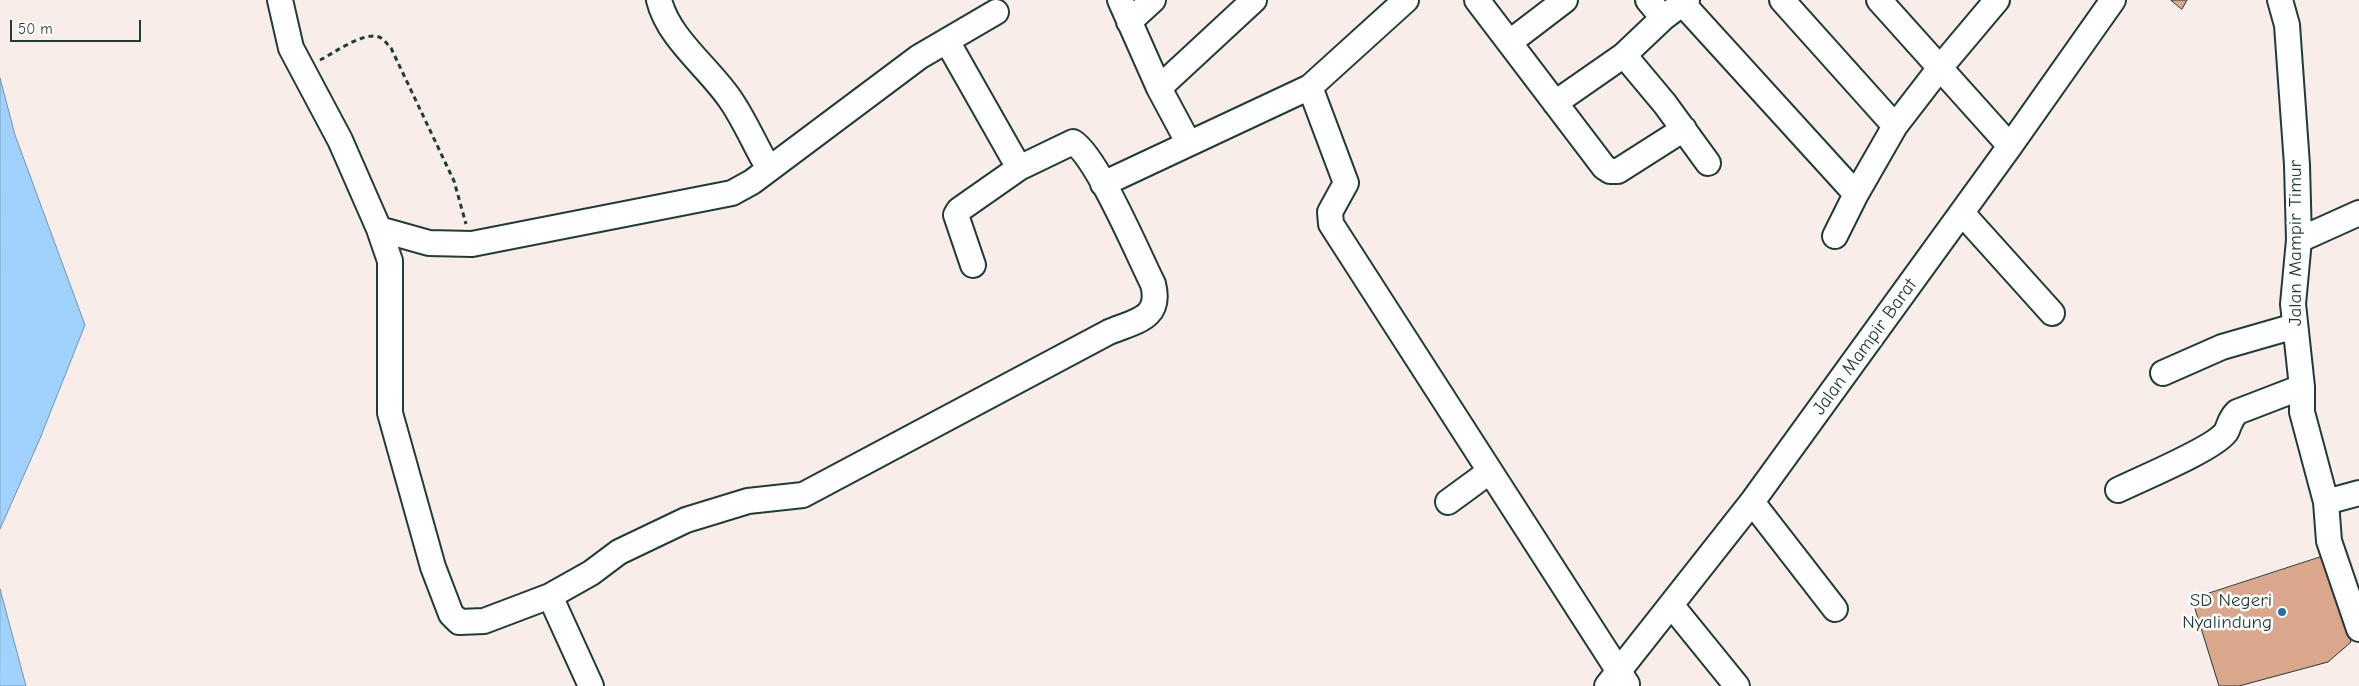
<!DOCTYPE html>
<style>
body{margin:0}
#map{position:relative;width:2359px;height:686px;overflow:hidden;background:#f8ede8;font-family:"Comic Neue",sans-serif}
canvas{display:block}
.scale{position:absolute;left:10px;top:20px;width:131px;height:22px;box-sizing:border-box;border:2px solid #1f3d34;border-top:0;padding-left:6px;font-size:15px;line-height:18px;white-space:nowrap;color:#1f3d34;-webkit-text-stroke:4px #fff;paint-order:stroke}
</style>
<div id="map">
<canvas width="2359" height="686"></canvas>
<div class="scale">50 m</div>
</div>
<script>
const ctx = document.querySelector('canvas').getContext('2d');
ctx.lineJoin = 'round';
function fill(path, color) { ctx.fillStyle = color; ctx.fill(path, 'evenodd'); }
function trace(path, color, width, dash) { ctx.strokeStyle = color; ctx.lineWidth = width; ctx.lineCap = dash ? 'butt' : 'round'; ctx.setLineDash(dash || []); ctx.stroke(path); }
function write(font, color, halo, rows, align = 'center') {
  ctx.font = font + ' "Comic Neue",sans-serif'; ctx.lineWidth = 5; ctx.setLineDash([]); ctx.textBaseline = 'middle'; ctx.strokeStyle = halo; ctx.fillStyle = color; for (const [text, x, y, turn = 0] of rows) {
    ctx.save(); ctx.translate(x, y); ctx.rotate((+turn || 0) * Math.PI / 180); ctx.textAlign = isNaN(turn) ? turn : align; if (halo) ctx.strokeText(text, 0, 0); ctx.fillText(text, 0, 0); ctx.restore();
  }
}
const water = new Path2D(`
 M0,78L15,135L85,325L39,441L0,529Z
 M0,589L26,686H0Z`);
const building = new Path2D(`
 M2171,0H2187L2182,9Z
 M2321,557L2351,642L2328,662L2239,686H2219L2192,599Z`);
const path = new Path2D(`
 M320,60C334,53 364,31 379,37C384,39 387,44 391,48L454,181L466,224`);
const minor = new Path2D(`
 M280,0L291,48L340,140L379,229
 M659,0C669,40 710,68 732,102C746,123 756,147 769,169
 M1120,0L1159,88L1188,142
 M1477,0L1604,167L1610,171H1618L1684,129
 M1648,0L1663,18
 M1782,0L1895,126
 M1879,0L2010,146
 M2280,0L2287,25L2297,165L2299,240L2293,304L2302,387V412L2326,502L2329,541L2359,629
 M1683,4L1856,194
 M1129,22L1153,0
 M947,41L1019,168
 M1510,42L1565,0
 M1624,55L1665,104L1708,163
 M1310,87L1346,183L1330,212L1331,224L1627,684
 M1159,88L1254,0
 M1555,103L1624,55L1663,18L1687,0
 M1103,184L1310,87L1406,0
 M1962,213L2052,313
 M1835,236L1856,194L1895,126L1939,69L1997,0
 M2299,240L2359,213
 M973,265L956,215L959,210L1019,168L1073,142C1097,157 1138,254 1153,284C1162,319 1135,321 1109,332L803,495L748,501L686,520L619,552L591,573L550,596L484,621L459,622L451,614L433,567L390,413V261L379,229L429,243L472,244L732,193L752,182L919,57L996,12
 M2163,373L2222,347L2295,326
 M2118,490C2140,479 2214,449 2226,432C2230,425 2229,420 2237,412L2302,387
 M1448,502L1489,472
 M1752,502L1835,609
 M2326,502L2359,493
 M550,596L591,686
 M1672,606L1737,686
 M1607,686L1752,502L2010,146L2113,0`);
const markers = [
 [2282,612,5,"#1f6fb2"]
];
const streetNames = [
 ["Jalan Mampir Timur",2296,243,-90],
 ["Jalan Mampir Barat",1865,347,-54]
];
const poiNames = [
 ["SD Negeri",2272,601],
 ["Nyalindung",2272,623]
];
fill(water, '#a1d1fd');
trace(water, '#6d96ad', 1);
fill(building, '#daa78d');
trace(building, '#1f3d34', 1);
trace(minor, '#1f3d34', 28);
trace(path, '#1f3d34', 3, [5, 4]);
trace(minor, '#fff', 24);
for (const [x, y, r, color] of markers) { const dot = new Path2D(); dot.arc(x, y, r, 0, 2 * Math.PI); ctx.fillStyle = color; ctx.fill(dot); trace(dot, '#fff', 2); }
write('19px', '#1f3d34', '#fff', streetNames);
write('19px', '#1f3d34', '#fff', poiNames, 'right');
</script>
